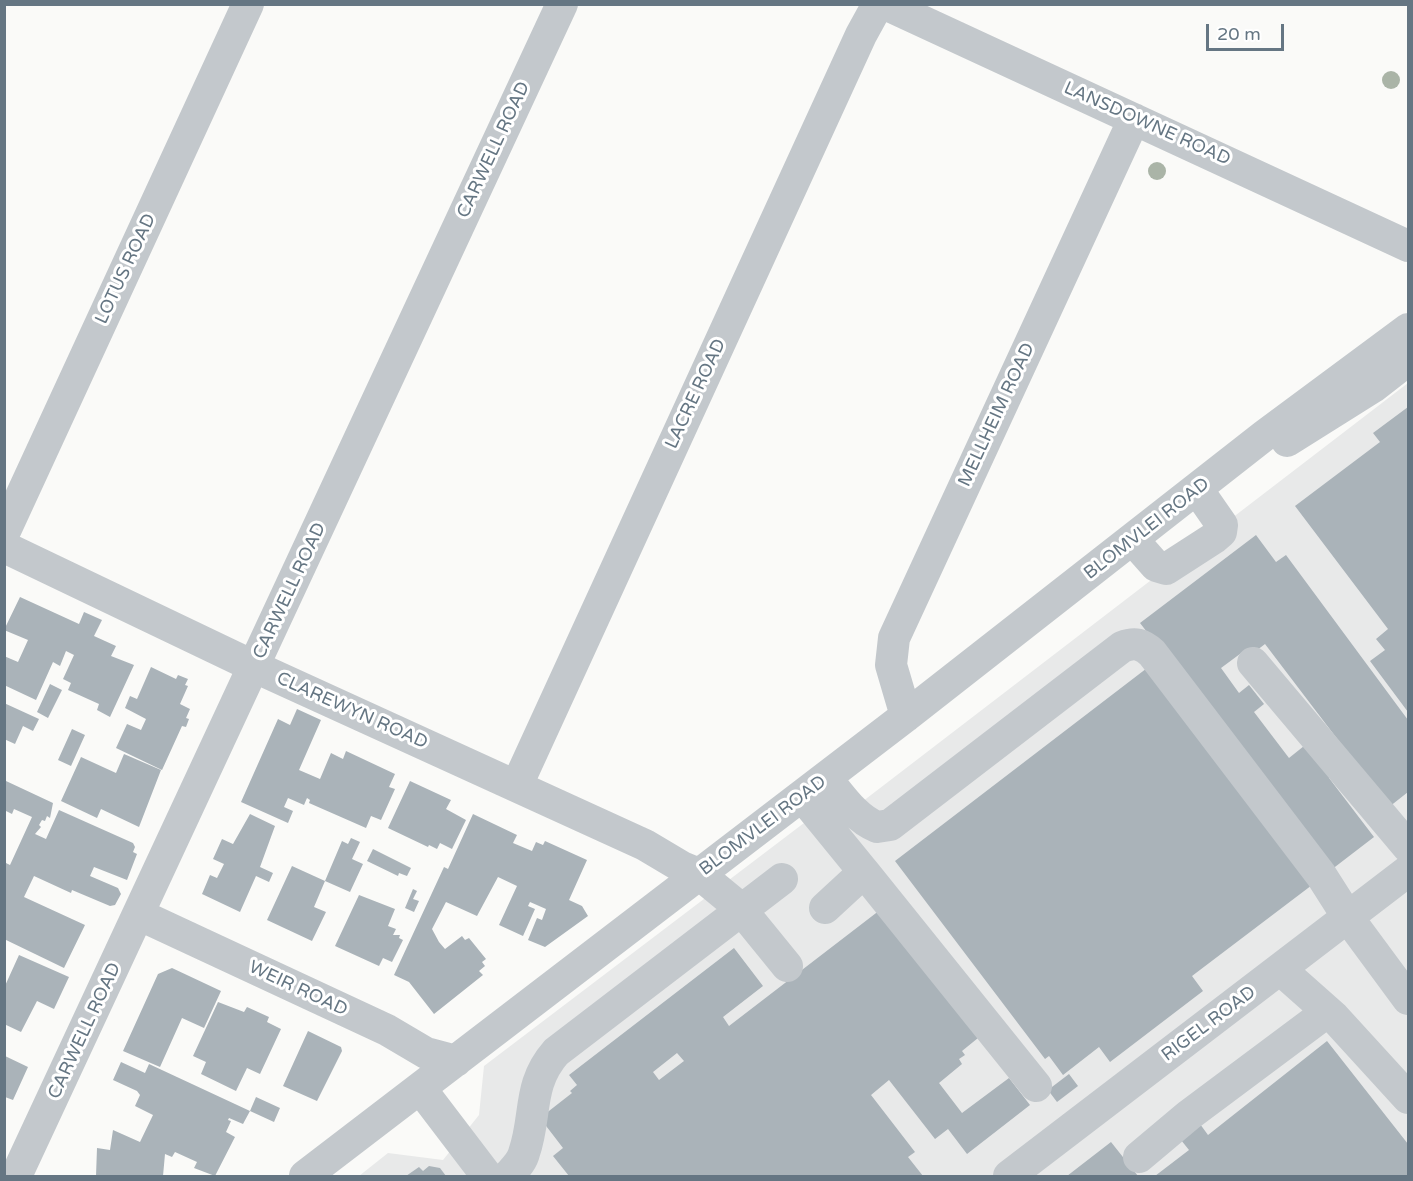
<!DOCTYPE html>
<style>
body{margin:0}
#map{position:relative;width:1413px;height:1181px;overflow:hidden;background:#fafaf8;font-family:"Varela Round",sans-serif}
canvas{display:block}
.frame{position:absolute;inset:0;border:6px solid #657683;pointer-events:none}
.scale{position:absolute;left:1206px;top:24px;width:78px;height:27px;box-sizing:border-box;border:3px solid #657683;border-top:0;padding-left:8px;font-size:18px;line-height:21px;white-space:nowrap;color:#657683;-webkit-text-stroke:4px #fff;paint-order:stroke}
</style>
<div id="map">
<canvas width="1413" height="1181"></canvas>
<div class="frame"></div>
<div class="scale">20 m</div>
</div>
<script>
const ctx = document.querySelector('canvas').getContext('2d');
ctx.lineJoin = 'round';
function fill(path, color) { ctx.fillStyle = color; ctx.fill(path, 'evenodd'); }
function trace(path, color, width, dash) { ctx.strokeStyle = color; ctx.lineWidth = width; ctx.lineCap = dash ? 'butt' : 'round'; ctx.setLineDash(dash || []); ctx.stroke(path); }
function write(font, color, halo, rows, align = 'center') {
  ctx.font = font + ' "Varela Round",sans-serif'; ctx.lineWidth = 6; ctx.setLineDash([]); ctx.textBaseline = 'middle'; ctx.strokeStyle = halo; ctx.fillStyle = color; for (const [text, x, y, turn = 0] of rows) {
    ctx.save(); ctx.translate(x, y); ctx.rotate((+turn || 0) * Math.PI / 180); ctx.textAlign = isNaN(turn) ? turn : align; if (halo) ctx.strokeText(text, 0, 0); ctx.fillText(text, 0, 0); ctx.restore();
  }
}
const built = new Path2D(`
 M1408,383V1176H359L388,1153L443,1160L479,1115L484,1066L829,804L841,818Z`);
const building = new Path2D(`
 M1408,407V712L1370,661L1385,650L1376,639L1388,629L1295,506L1380,442L1373,433Z
 M1256,535L1276,562L1286,555L1408,720V792L1389,807L1265,644L1252,654L1248,648L1221,668L1239,693L1249,685L1264,704L1254,712L1289,758L1309,742L1334,774L1329,778L1374,837L1331,870L1140,623Z
 M20,597L79,624L84,612L102,620L94,636L116,646L111,656L134,665L110,717L97,710L99,704L68,690L71,683L63,679L74,655L66,651L60,666L53,662L36,700L4,685V656L18,662L28,640L4,630Z
 M1151,665L1316,882L1192,976L1203,991L1110,1062L1099,1047L1063,1075L1049,1056L1045,1059L895,861Z
 M151,667L176,679L178,675L188,679L185,685L188,686L180,704L190,709L186,718L189,719L186,727L182,726L162,770L116,748L127,724L141,730L146,719L125,708L130,696L137,699Z
 M50,684L62,690L48,718L37,712Z
 M4,703L39,719L33,731L23,726L15,744L4,739Z
 M297,709L321,720L299,770L320,779L331,753L343,759L346,751L395,774L389,787L395,789L381,820L371,816L366,828L309,803L310,800L307,798L304,805L288,798L284,807L293,811L288,823L241,802L278,719L290,725Z
 M72,729L85,735L71,766L58,760Z
 M124,754L161,770L139,827L101,809L97,818L61,801L81,757L116,773Z
 M6,781L53,803L50,818L47,816L45,821L42,820L39,825L41,827L35,834L46,839L59,810L133,843L135,847L133,852L137,854L127,880L94,867L90,876L118,888L121,894L115,905L110,906L72,890L71,893L34,876L24,897L85,925L64,968L4,939V862L10,865L32,817L14,809L12,814L4,810Z
 M410,781L451,800L446,809L466,820L452,849L440,843L437,849L429,845L428,847L388,828Z
 M250,814L275,826L260,867L273,873L269,882L256,876L240,912L202,894L210,875L217,878L224,864L213,859L222,839L233,844Z
 M473,814L517,835L513,843L532,851L536,842L543,845L545,841L587,860L569,900L582,906L588,916L545,947L528,940L537,918L542,920L546,909L530,902L528,906L535,909L523,936L499,925L517,886L498,877L477,916L446,902L432,929L439,942L445,949L462,936L465,940L469,938L486,959L482,962L485,966L479,971L483,975L434,1014L409,982L394,975L444,867L448,869Z
 M351,838L360,842L352,859L363,864L350,892L325,881L342,841L348,844Z
 M373,849L411,868L407,876L399,873L398,876L367,861Z
 M292,866L325,881L314,907L326,912L312,941L267,920Z
 M413,889L417,891L413,899L419,901L414,912L405,908Z
 M359,895L395,909L388,926L396,929L393,935H400L399,938L403,940L392,962L383,958L379,966L335,946Z
 M880,910L978,1038L962,1051L965,1055L959,1059L962,1064L939,1083L962,1113L1009,1078L1030,1105L967,1154L948,1129L935,1139L889,1080L871,1095L915,1152L908,1157L923,1176H569L553,1156L563,1148L540,1118L572,1093L570,1091L577,1085L569,1075L734,948L763,986L723,1017L729,1026ZM677,1053L684,1061L659,1080L653,1072Z
 M19,955L69,977L54,1009L37,1001L21,1032L4,1024V988Z
 M172,968L221,991L204,1028L182,1018L160,1067L123,1051L158,974Z
 M218,1002L244,1012L247,1007L269,1017L267,1022L281,1029L260,1074L247,1068L236,1091L201,1074L206,1062L193,1056Z
 M308,1031L341,1047L342,1051L317,1101L283,1086Z
 M1327,1041L1408,1144V1176H1155L1189,1150L1181,1140L1200,1124L1208,1135Z
 M5,1056L28,1067L13,1100L5,1097Z
 M121,1062L145,1073L149,1064L250,1111L243,1124L229,1118L228,1120L231,1121L226,1132L235,1137L215,1176L194,1168L197,1162L175,1152L172,1157L165,1154L163,1176H96L97,1148L110,1150L113,1130L140,1142L153,1115L135,1106L140,1095L137,1091L113,1080Z
 M1069,1074L1078,1086L1057,1102L1048,1090Z
 M256,1097L280,1108L274,1122L250,1111Z
 M1111,1142L1138,1176H1067Z
 M429,1166L440,1168L446,1176H406L419,1167L423,1171Z`);
const minor = new Path2D(`
 M885,4L1408,246
 M1287,441L1373,387L1408,360
 M4,533L248,4
 M1133,540L1156,566L1166,569L1214,538L1221,532L1222,525L1197,489
 M4,547L255,667L645,845L682,867L699,874L739,907L787,966
 M1253,663L1408,847
 M906,716L891,665L894,638L1134,119
 M826,778C841,796 855,818 877,827L890,825L1122,647C1135,642 1142,644 1152,653L1321,875L1349,919L1408,999
 M517,785L861,35L878,4
 M802,796L864,872L825,908
 M864,872L1036,1086
 M140,915L387,1030L426,1053L456,1061
 M1281,970L1334,1017L1408,1098
 M420,1088L487,1176
 M1139,1157L1189,1115L1327,1012
 M16,1176L562,4
 M305,1176L906,716L1265,435L1408,329
 M508,1176C514,1169 522,1162 524,1153C537,1116 527,1085 556,1052L782,879
 M1009,1176L1408,871`);
const trees = [
 [1391,80],
 [1157,171]
];
const streetNames = [
 ["LANSDOWNE ROAD",1147,124,24],
 ["CARWELL ROAD",494,150,-65],
 ["LOTUS ROAD",126,269,-65],
 ["LACRE ROAD",696,394,-65],
 ["MELLHEIM ROAD",997,415,-65],
 ["BLOMVLEI ROAD",1147,529,-38],
 ["CARWELL ROAD",290,591,-65],
 ["CLAREWYN ROAD",352,711,24],
 ["BLOMVLEI ROAD",763,826,-37],
 ["WEIR ROAD",298,989,25],
 ["RIGEL ROAD",1209,1024,-37],
 ["CARWELL ROAD",85,1031,-65]
];
fill(built, '#e8e9e9');
fill(building, '#aab3b9');
trace(minor, '#c3c8cc', 32);
ctx.fillStyle = '#aab4a7';
for (const [x, y] of trees) { ctx.beginPath(); ctx.arc(x, y, 9, 0, 2 * Math.PI); ctx.fill(); }
write('18px', '#657683', '#fff', streetNames);
</script>
